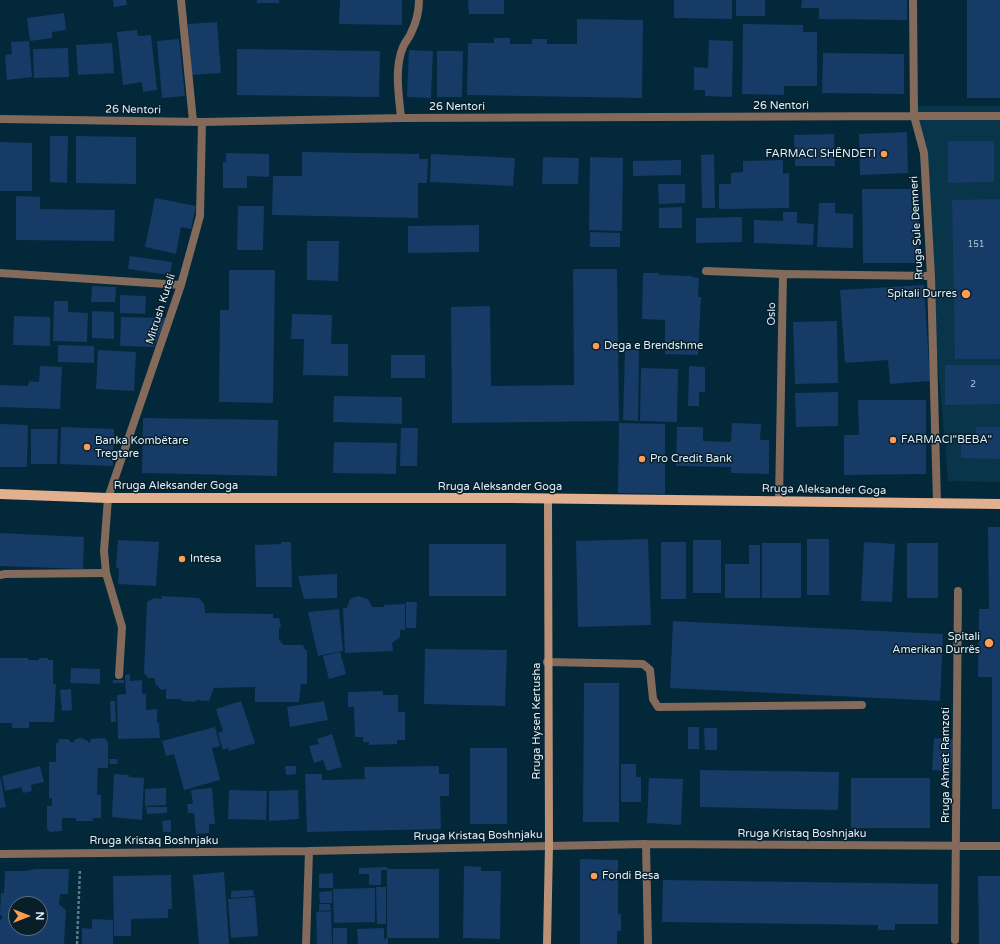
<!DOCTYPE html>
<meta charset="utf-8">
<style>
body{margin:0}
#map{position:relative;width:1000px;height:944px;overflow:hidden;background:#02283a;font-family:"Varela Round",sans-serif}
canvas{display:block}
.north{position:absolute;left:8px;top:896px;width:40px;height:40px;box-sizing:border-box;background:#081e29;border:1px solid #5d727e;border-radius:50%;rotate:90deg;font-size:11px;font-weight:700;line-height:16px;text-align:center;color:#ddf0fd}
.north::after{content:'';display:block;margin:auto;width:14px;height:18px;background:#fd9c55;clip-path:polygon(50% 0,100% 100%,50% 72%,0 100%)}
</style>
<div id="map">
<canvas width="1000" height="944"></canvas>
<div class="north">N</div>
</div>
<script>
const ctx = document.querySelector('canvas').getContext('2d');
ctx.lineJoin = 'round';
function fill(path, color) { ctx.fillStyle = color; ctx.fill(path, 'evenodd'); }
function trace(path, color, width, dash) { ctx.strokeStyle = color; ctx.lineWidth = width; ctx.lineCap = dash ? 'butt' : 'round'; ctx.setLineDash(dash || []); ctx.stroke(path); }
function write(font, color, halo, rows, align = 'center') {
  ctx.font = font + ' "Varela Round",sans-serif'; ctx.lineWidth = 3; ctx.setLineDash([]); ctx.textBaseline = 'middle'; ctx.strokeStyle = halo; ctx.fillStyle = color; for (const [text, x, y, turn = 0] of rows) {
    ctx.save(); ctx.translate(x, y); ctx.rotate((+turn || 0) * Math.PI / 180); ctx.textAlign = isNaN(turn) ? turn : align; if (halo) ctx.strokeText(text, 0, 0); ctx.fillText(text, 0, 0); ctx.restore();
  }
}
const built = new Path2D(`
 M916,106H1000V482L948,481Z`);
const building = new Path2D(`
 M113,0H126L127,5L114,7Z
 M257,0H279V3H257Z
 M340,0H402V25L339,24Z
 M468,0H504V14H469Z
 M674,0H732V19L674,18Z
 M736,0H765V16H736Z
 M802,0H907V20L819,19V8H801Z
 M967,0H1000V98H967Z
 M64,13L66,30L52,32V38L30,41L27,18Z
 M577,19L643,20L642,98L467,95L468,43H494V38H510V44H532V39H547V44H577Z
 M217,22L221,73L192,75L188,24Z
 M743,24L803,25V32H817V86H784V95L742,94Z
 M137,30L138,36L151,35L157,90L143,92L142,82L123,85L117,32Z
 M179,39L185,96L162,98L157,41Z
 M709,40L733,41L732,97L705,96V90H694V67L708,68Z
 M29,41L32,77L7,80L5,55L12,54L11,42Z
 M112,43L114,73L78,75L76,45Z
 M68,48L69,77L34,78L33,49Z
 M237,49L380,51L379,97L237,95Z
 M409,50L433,51L431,98L407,97Z
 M437,51H463L462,97H437Z
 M823,53L904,54V94L822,93Z
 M907,132L908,173L860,175L859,134Z
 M834,134L835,166H795L794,135Z
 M50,136H68L67,183L50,182Z
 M76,136L136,137V184L76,183Z
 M948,141H994V182L948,183Z
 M0,142L32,143V191H0Z
 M302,152L419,154V159H428L427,183H418V218L272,215L273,176H302Z
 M226,153L269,154V177L247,176V188H223V162H226Z
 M431,154L515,158L513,186L430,182Z
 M714,154L715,208H702L701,155Z
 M543,157L579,158L578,184H542Z
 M590,157L623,158L622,231L589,230Z
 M681,160V175L633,176V161Z
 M783,160V174L789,173V208L719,209V184H731V173L743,172V161Z
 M658,184H685V203L659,204Z
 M862,189H919V263H863Z
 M16,196L40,197V209L115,210L114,241L16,240Z
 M155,198L196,206L191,229L181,227L176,254L145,247Z
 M1000,199V359H955L952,200Z
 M819,203H835V213L853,214V248L817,247Z
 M238,206H264L263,250H237Z
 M682,207V228H659V208Z
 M783,212H797V223L814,224L813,245L754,243V220L783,221Z
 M742,217V242L696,243V218Z
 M479,225V252L408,253V226Z
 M590,232L620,233V247H590Z
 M307,241H339L338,281L307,280Z
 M130,256L172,262L170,275L128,269Z
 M573,269H617L619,421L452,423L451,307L490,306L491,386L574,385Z
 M229,270H275L273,403L219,402L220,310H229Z
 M643,273H659V275L692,276V277L699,278L698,297H701L698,355L665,354V320L642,319Z
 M924,285L930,381L890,384L888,360L845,363L840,290Z
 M92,286L116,287L115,302H91Z
 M120,295L146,296L145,314L120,313Z
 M54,301H68V312L88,313L87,342L53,341Z
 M92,311L114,312V339L92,338Z
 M292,314L332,315L331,344H348V376L303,375L304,339H291Z
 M14,316L50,317V346L13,345Z
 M121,317L166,318L154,347L120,346Z
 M837,321L838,383L795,384L793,322Z
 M58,345L94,346V363L58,362Z
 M98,350L136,352L134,391L96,389Z
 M625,350H639L638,421L623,420Z
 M391,355H425V378H391Z
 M945,365H1000V404L945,405Z
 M40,366L62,367L60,409L0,407V385L28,386L29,381L39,382Z
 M689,366L705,367V392H699V406H688Z
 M641,368L678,369L677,422L640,421Z
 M838,392V426L796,427L795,393Z
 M334,396L402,397V424L333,422Z
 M858,400H926V474L844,475V435H859Z
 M143,418L278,420L277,476L142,473Z
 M619,423L665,424V494L618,493Z
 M732,423L761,424L760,440H769V474L731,473V467L676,466L677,427H703V441L731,442Z
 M0,424L28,425L27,467H0Z
 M61,427L114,429L113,466L60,464Z
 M976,427H1000V459L961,458V435H976Z
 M401,428H418L417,466H400Z
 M31,429H58L57,464H31Z
 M334,442L397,443L396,474L333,473Z
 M988,527H1000V809H992V677H978L979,609H989Z
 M0,533L84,537L83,569L0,566Z
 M648,539L651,625L578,627L576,541Z
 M807,539H829V595H807Z
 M118,540L159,542L156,586L118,584L119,568H116Z
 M693,540H721V593H693Z
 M281,542H291L292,587H256L255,545L281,544Z
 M661,542H686V599H661Z
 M864,542L895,544L892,602L861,601Z
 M762,543H801V598H762Z
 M907,543H938V598H907Z
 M429,544H506V596H429Z
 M749,545H760V598H725V564H749Z
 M337,574V598L304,599L298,576Z
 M161,596L199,598L204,604L205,613L273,614V618H279L281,628H279V640L284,645H303L305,650H307V684H301L299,702H255V687L214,688L209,701L196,700L195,702L181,701V699H166V689L161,690L155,683V678H148L144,673L147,602L154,598L162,599Z
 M358,596L368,599L372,607H384V605L405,604V630H400V637L392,643L393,651L345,653L343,608H347L349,601L352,598Z
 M406,602H417L416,628H406Z
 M339,609L343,651L318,656L308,612Z
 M673,621L943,634L940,701L670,688Z
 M425,649L507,650L505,706L424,704Z
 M340,652L346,674L329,679L323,656Z
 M0,658H28V660H39V658H48V660H53V684H56L54,722H29V728H12V723H0Z
 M71,668L100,669V684L70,683Z
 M130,674V681L142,680V694H146V710L157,709V723H159L160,738L118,739L117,695L126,694L125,675Z
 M113,680H124V683H113Z
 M584,683H619V822H583Z
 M71,689L72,710L62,711L60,690Z
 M383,691V695H398V712H405V740H397V744L369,745V742H363V737H355L354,707H348V692Z
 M110,701H115L116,722H111Z
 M241,701L255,743L229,751L228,748L223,750L218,733L223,731L216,709Z
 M324,701L328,720L290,727L287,707Z
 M215,727L220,746L212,748L220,780L184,790L174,754L166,756L162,741Z
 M688,727H699V749H688Z
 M704,728H717V750H705Z
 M332,734L342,767L327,771L323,760L314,763L309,746L319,744L317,739Z
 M81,738L86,740L90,743L91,739L105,738L108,742V768H98V763L97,795H101V818H93V821H76V818H62V831L50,832L47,829V806H52V798H49V762H56V743H58L59,739H68L72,743L76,739Z
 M934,738L953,739L951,772L932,770Z
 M470,748H507V824H470Z
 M109,759H117L118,764H110Z
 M621,764H636V777H641V802H621Z
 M40,766L44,782L31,785L32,791L23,793L21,787L5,791L2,776Z
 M285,766H296V774L286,775Z
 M439,766V774H449V796H440L441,829L307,832L305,774H322V780L365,779L364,767Z
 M700,770L839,772L838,810L700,807Z
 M114,774L129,775V777L144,778L142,820L112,817Z
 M0,776L6,807L0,808Z
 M649,778L683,779L681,825L647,823Z
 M851,778H930V828H851Z
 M166,788V805L145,806V789Z
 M212,788L215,824H209V833L196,834L194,813H188L187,804H193L191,790Z
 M229,790L267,791L266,820L228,819Z
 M298,790L299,819L269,821V791Z
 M146,807H167V813L147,814Z
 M171,820V832H163L162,821Z
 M580,859L618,860V914H621V931H617V944H580Z
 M464,866L481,867V871H501L500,939L463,938Z
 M387,867V870H381V885H369V874H359V868Z
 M36,869H69L68,894H60L59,904L66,910L64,944H0V920L2,919V915H0L1,893H4L5,871H24ZM16,904H40V928H16Z
 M387,869H439V938H387Z
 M224,872L229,944H199L193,875Z
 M333,873V888H319V874Z
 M171,875L172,909H168V918L131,919V936H114L113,876Z
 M978,876H1000V944H979Z
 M663,880L938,884V924H895V930H878V925L662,922Z
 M376,887H386V924H377Z
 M375,888V922L334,923L333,889Z
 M253,890L254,896L231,898V891Z
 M332,891V903H320L319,892Z
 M255,897L258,936L231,938L228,899Z
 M319,904H330L331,910L319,911Z
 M331,911L332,944H317L316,912Z
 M92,919L113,920V944H82V928L92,929Z
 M333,928H347V944H333Z
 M384,928V939L388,938V944H358L357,929Z`);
const path = new Path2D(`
 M77,944L80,869`);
const service = new Path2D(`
 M914,116H1000
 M706,271L783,274
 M0,575L5,574L106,573
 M547,662L643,664L650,670L653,699L658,707L862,705`);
const minor = new Path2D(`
 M181,0L193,121
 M913,0L914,116L924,153L931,276L937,503
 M401,118C399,96 394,68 403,47C405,42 409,38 411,33C416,23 419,11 419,0
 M0,119L202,122L401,118L914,116
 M0,273L181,285
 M779,501L783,274L931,276
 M119,675L122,627L106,573L104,551L108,498L181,285L200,216L202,122
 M646,844L648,944
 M0,854L309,851L646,844L1000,846
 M955,940L958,591
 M306,944L309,851`);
const secondary = new Path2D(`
 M547,944L549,846L548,499`);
const primary = new Path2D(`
 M0,494L108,498H511L1000,504`);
const markers = [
 [884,154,4,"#fd9c55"],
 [966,294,5,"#fd9c55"],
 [596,346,4,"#fd9c55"],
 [893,440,4,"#fd9c55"],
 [87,447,4,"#fd9c55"],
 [642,459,4,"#fd9c55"],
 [182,559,4,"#fd9c55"],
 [989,643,5,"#fd9c55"],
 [594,876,4,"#fd9c55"]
];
const numberNames = [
 ["151",976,245],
 ["2",973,385]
];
const streetNames = [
 ["26 Nentori",781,106],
 ["26 Nentori",457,107],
 ["26 Nentori",133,110,1],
 ["Rruga Sule Demneri",917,228,-93],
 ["Mitrush Kuteli",161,309,-72],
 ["Oslo",772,314,-89],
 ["Rruga Aleksander Goga",176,486],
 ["Rruga Aleksander Goga",500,487],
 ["Rruga Aleksander Goga",824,490,1],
 ["Rruga Hysen Kertusha",537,721,-90],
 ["Rruga Ahmet Ramzoti",946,765,-90],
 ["Rruga Kristaq Boshnjaku",802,834],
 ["Rruga Kristaq Boshnjaku",478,836,-1],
 ["Rruga Kristaq Boshnjaku",154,841]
];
const poiNames = [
 ["FARMACI SHËNDETI",876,154,"right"],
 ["Spitali Durres",957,294,"right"],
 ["Dega e Brendshme",604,346],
 ["FARMACI\"BEBA\"",901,440],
 ["Banka Kombëtare",95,441],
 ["Tregtare",95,454],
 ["Pro Credit Bank",650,459],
 ["Intesa",190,559],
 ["Spitali",980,637,"right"],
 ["Amerikan Durrës",980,650,"right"],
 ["Fondi Besa",602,876]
];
fill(built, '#08354a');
fill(building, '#163b67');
trace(path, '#5b7a8a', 2.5, [3, 2]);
trace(service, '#836a5a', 8);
trace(minor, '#836a5a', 8);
trace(secondary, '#b99177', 8);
trace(primary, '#e2b08e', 10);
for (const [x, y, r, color] of markers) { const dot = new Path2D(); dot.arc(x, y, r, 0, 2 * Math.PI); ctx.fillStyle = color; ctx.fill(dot); trace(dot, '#081e29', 1.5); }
write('9px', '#abc3d8', null, numberNames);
write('11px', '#ddf0fd', '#081e29', streetNames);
write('11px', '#ddf0fd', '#081e29', poiNames, 'left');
</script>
